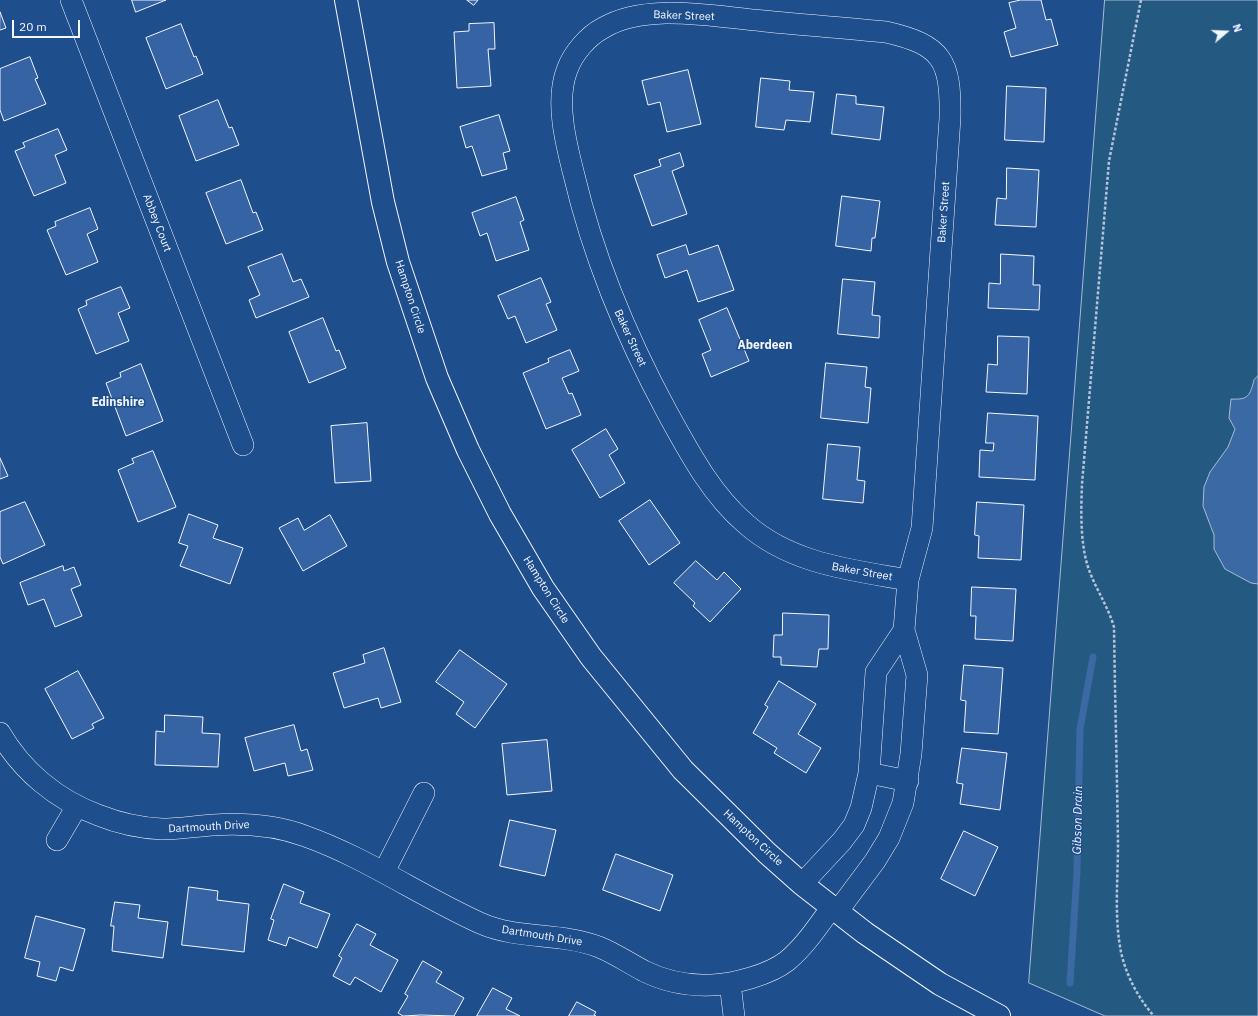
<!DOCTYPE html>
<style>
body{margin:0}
#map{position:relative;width:1258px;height:1016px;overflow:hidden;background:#1f4e8c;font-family:"IBM Plex Sans",sans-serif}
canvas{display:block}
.north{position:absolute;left:1206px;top:12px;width:40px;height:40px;-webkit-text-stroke:3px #1f4e8c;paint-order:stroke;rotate:71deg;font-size:11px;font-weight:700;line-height:16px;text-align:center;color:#f2f6ff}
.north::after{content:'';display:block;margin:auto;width:14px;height:18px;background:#f2f6ff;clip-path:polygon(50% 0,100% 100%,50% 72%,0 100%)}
.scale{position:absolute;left:12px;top:20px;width:68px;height:18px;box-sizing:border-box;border:2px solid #f2f6ff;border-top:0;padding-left:5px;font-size:12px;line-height:14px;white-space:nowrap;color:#f2f6ff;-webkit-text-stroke:3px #1f4e8c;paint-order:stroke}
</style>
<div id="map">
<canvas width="1258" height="1016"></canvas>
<div class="north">N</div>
<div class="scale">20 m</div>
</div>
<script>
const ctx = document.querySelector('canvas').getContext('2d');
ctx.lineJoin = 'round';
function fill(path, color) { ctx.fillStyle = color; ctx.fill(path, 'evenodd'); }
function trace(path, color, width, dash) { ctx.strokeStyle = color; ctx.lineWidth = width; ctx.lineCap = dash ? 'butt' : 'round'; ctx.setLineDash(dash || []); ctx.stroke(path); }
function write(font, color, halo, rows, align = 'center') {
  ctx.font = font + ' "IBM Plex Sans",sans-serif'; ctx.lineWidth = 3; ctx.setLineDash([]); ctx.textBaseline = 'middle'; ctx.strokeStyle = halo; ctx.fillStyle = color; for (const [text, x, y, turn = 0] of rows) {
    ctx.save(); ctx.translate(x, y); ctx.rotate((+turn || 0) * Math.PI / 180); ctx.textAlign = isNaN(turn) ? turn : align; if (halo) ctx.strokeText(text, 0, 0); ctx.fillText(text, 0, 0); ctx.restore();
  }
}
const green = new Path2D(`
 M1105,0H1258V1016H1105L1029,983Z`);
const water = new Path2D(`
 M1258,376V584L1251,583L1225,569L1214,549V535L1203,506L1204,487L1210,472L1228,447L1235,429L1229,418L1231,399C1248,400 1250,396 1254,380Z`);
const stream = new Path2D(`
 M1070,983L1077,872L1080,729L1093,657`);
const building = new Path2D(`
 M132,0H166L136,12Z
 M467,0H478L474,5Z
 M1021,0H1041L1046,20L1051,19L1058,45L1011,57L1004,32L1016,28L1009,3Z
 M0,12L6,28L0,30Z
 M494,23L495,49H488L491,86L457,88L454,32L469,31V24Z
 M181,24L194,57L196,56L203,74L166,89L146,38Z
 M30,57L38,78L35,79L46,104L4,121L0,110V69Z
 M688,70L701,124L667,132L660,102L648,105L642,81Z
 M761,78L790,81L789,90L814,92L810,122L786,120L784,130L756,127Z
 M1007,86L1046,88L1044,142L1005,140Z
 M837,94L856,96V104L884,107L880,140L832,134Z
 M218,100L229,128L232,127L239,145L196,161L179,116Z
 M499,115L510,151L503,153L507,169L482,176L472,146L466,148L460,127Z
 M58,129L67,150L55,155L66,183L34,196L15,151L25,147L23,143Z
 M680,153L684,166L672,171L687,214L652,226L634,175L661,166L659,160Z
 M1007,168L1039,170L1036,227L995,225L997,198L1006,199Z
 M241,180L253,213L256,212L263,230L226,244L206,193Z
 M842,196L880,201L875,238H872L871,251L836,246Z
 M516,197L524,220L520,222L529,250L496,261L487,233L480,236L472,213Z
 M90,208L98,229L87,234L98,262L66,275L47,230L56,226L55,222Z
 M686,245L689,255L718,245L734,290L698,302L687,270L665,278L657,255Z
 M282,254L293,282L301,279L309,297L256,318L249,300L260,295L248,267Z
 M1001,254L1034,256L1033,285H1040L1039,310L988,308L989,283L1000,284Z
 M541,278L551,302L546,304L557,330L526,343L515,316L508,319L498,296Z
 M843,279L875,282L872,315L880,316L879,338L838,334Z
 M121,287L130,308L118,313L129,341L96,354L78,309L87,305L86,301Z
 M727,308L749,361L711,377L702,354L711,350L699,320Z
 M323,318L336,351L339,350L346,368L309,383L289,332Z
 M998,336L1029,337L1027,394L986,392L988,364L997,365Z
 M570,350L579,371L562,378L569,394L572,393L581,415L546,429L523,373L549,362L548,359Z
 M826,363L867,367L865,387L871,388L868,423L821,418Z
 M141,364L163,421L126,436L106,383L121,377L120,373Z
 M988,413L1038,416L1035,480L979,477L980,450L993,451L994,443H986Z
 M367,423L371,481L335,483L331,426Z
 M606,429L618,449L609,455L625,483L600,498L572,450Z
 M828,444L860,447L857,480L865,481L863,503L823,499Z
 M153,451L176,507L138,522L118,470L134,463L132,459Z
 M0,458L8,476L0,479Z
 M650,500L680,543L649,565L619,521Z
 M25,502L45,545L3,564L0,557V512Z
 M977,502L1024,505L1021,560L978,558L979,536L975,535Z
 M189,514L218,525L213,538L243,548L230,584L180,566L188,546L179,543Z
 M330,515L347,546L303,571L279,528L298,518L304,530Z
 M696,561L717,580L724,572L741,589L710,622L693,606L695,603L674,583Z
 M63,566L64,571L74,567L81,585L71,589L82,616L55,627L44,599L28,605L20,583Z
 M972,587L1016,589L1013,641L975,639L976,616H971Z
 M783,613L829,615L828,649H819L817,667L781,665V657H773L774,635H782Z
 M384,648L401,702L381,708L378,698L344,708L333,673L365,663L363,655Z
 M460,650L507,684L475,728L456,714L464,702L436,682Z
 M964,665L1003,668L998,734L964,732L966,701L961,700Z
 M78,671L104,718L92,724L94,728L72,739L45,689Z
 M779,681L816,704L798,734L821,748L806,773L774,753L777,748L753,733L768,707L765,705Z
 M165,715L203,717L202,733L220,734L218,767L155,765L156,731L164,732Z
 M294,725L301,751L307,749L313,770L288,776L285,763L254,771L245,738Z
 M547,740L552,791L507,795L502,744Z
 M962,748L1007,753L1000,810L960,804L963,784L957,783Z
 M510,820L556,830L545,876L500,866Z
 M964,831L998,847L975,896L941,879Z
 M616,854L673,875L660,911L603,890Z
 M284,884L304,892L300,903L330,914L317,948L289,937L286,946L268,940L274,920L271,919Z
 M189,887L218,891L217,900L249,904L244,952L182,945Z
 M115,902L140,905L138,918L168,922L163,958L112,951L114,926H111Z
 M36,916L85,929L73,971L60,967L56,981L37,976L40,962L25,958Z
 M357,924L376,934L370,945L398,960L381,992L355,977L350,985L333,976L342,958L339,956Z
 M423,961L442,972L436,982L464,998L454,1016L421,1015L403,1016L398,1013L408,996L405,994Z
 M493,988L512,998L506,1009L520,1016H477Z
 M577,1002L596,1012L594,1015L596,1016H569Z`);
const path = new Path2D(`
 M1141,0L1109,161L1082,484C1081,510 1080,542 1088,567C1095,588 1108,606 1114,627C1115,699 1117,771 1118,843C1118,879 1114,917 1121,952C1126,975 1138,998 1154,1016`);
const minor = new Path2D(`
 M71,0L243,445
 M0,733C22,771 57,800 98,815C118,823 140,828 162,829C179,829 196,826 213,825C244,823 275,825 305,836C367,858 420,896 480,923C518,940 560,932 599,947C614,953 629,963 644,971C664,981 689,986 712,985C734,984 769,975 787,961C805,946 818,926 832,907
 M869,773L908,781
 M57,840L77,806
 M384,872L424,793
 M802,884L842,841L854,825L861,808L869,773L876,672L904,630
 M837,912L875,861L889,838L903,803L911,754L917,675L904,630L908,580L922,528L950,118C951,61 943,45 886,32C845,28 804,25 764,21C715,17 647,2 603,28C588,36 573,53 567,70C555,101 566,144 574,175C594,260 626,336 667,412C689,452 711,494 746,524C791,564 852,570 908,580
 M730,983L734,1016`);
const tertiary = new Path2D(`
 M346,0L383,202L398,262L437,378L468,450L500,514L543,588L591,657L683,770L767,853L802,884L865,933L940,984L999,1016`);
const streetNames = [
 ["Baker Street",684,16,2],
 ["Baker Street",944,212,-86],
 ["Abbey Court",157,223,69],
 ["Hampton Circle",410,297,72],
 ["Baker Street",630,338,65],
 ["Baker Street",862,572,10],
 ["Hampton Circle",546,590,58],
 ["Dartmouth Drive",209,827,-3],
 ["Hampton Circle",753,838,43],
 ["Dartmouth Drive",542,936,9]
];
const neighbourhoodNames = [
 ["Aberdeen",765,346],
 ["Edinshire",118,403]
];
const waterNames = [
 ["Gibson Drain",1078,820,-89]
];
fill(green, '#245a82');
trace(green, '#a8bbd7', 1);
fill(water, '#3b69a3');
trace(water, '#a8bbd7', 1);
trace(stream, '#3b69a3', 7);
fill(building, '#3563a3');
trace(building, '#f2f6ff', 1);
trace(minor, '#f2f6ff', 22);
trace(tertiary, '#f2f6ff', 24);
trace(path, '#b3c4dc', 2.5, [3, 2]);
trace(minor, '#1f4e8c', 21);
trace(tertiary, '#1f4e8c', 22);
write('11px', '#f2f6ff', '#1f4e8c', streetNames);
write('bold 12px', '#f2f6ff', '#1f4e8c', neighbourhoodNames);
write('italic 12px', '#f2f6ff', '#1f4e8c', waterNames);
</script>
